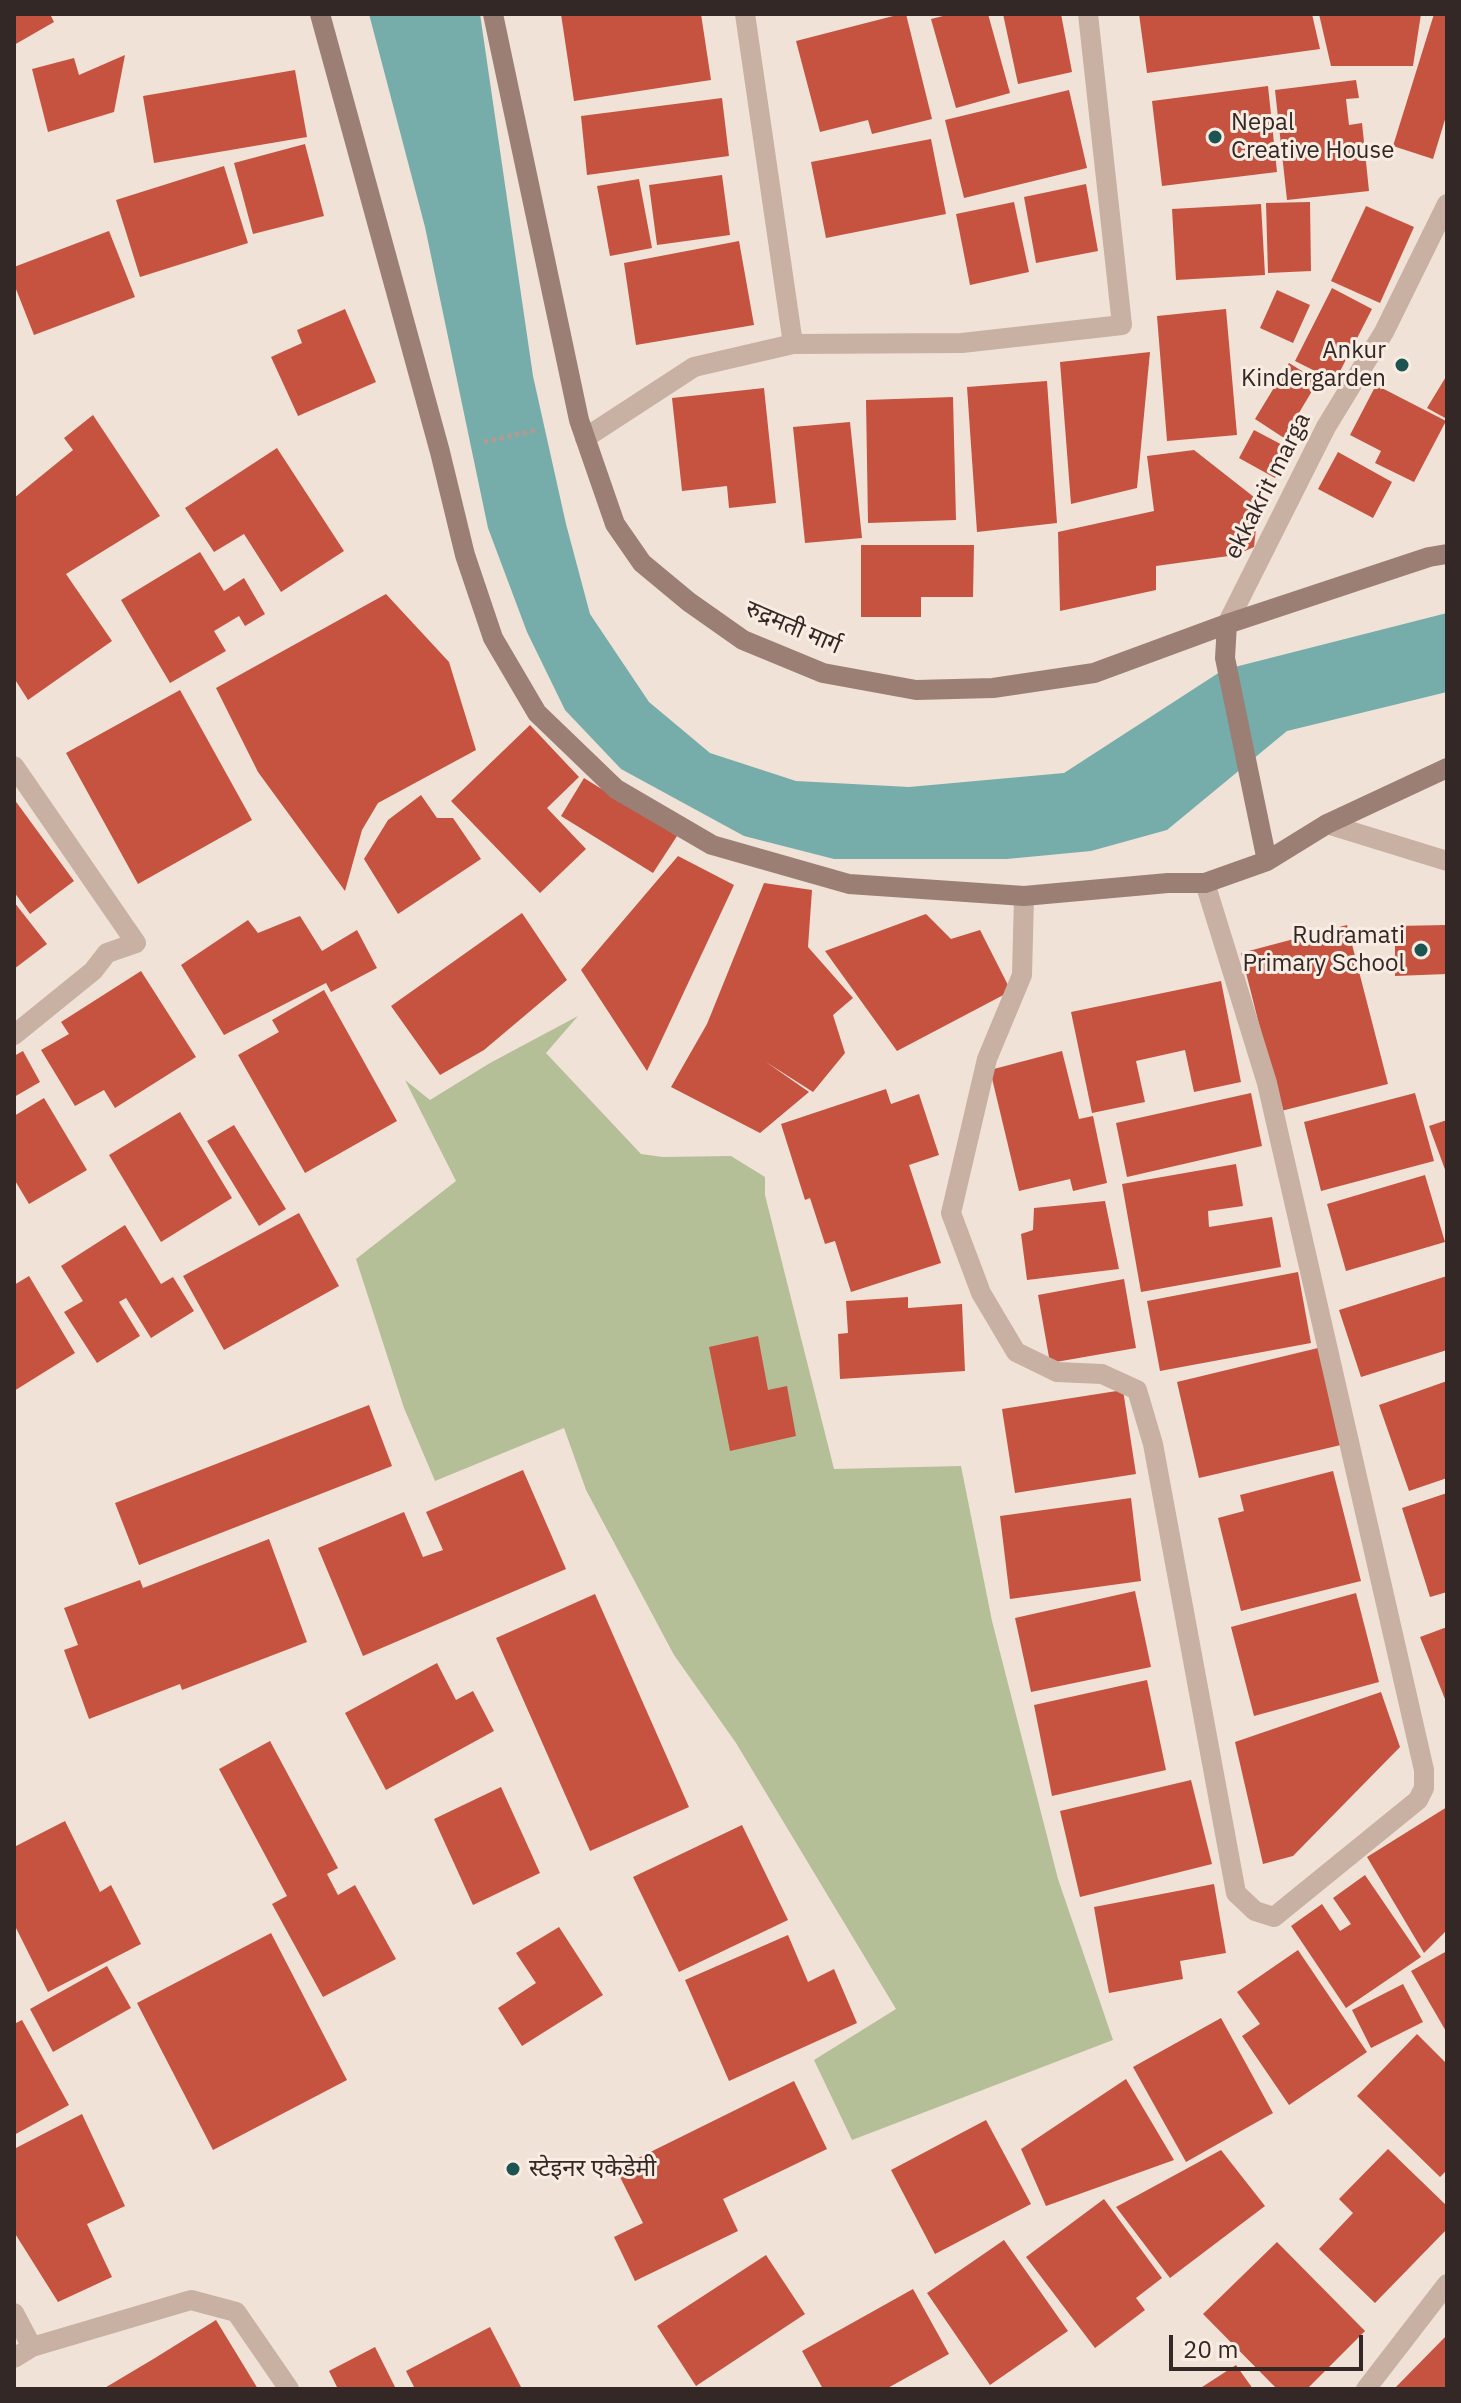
<!DOCTYPE html>
<meta charset="utf-8">
<style>
body{margin:0}
#map{position:relative;width:1461px;height:2403px;overflow:hidden;background:#f0e2d7;font-family:"IBM Plex Sans",sans-serif}
canvas{display:block}
.frame{position:absolute;inset:0;border:16px solid #332825;pointer-events:none}
.scale{position:absolute;left:1169px;top:2335px;width:194px;height:36px;box-sizing:border-box;border:4px solid #332825;border-top:0;padding-left:10px;font-size:24px;line-height:28px;white-space:nowrap;color:#332825;-webkit-text-stroke:6px #f8ece3;paint-order:stroke}
</style>
<div id="map">
<canvas width="1461" height="2403"></canvas>
<div class="frame"></div>
<div class="scale">20 m</div>
</div>
<script>
const ctx = document.querySelector('canvas').getContext('2d');
ctx.lineJoin = 'round';
function fill(path, color) { ctx.fillStyle = color; ctx.fill(path, 'evenodd'); }
function trace(path, color, width, dash) { ctx.strokeStyle = color; ctx.lineWidth = width; ctx.lineCap = dash ? 'butt' : 'round'; ctx.setLineDash(dash || []); ctx.stroke(path); }
function write(font, color, halo, rows, align = 'center') {
  ctx.font = font + ' "IBM Plex Sans","Noto Sans Devanagari",sans-serif'; ctx.lineWidth = 6; ctx.setLineDash([]); ctx.textBaseline = 'middle'; ctx.strokeStyle = halo; ctx.fillStyle = color; for (const [text, x, y, turn = 0] of rows) {
    ctx.save(); ctx.translate(x, y); ctx.rotate((+turn || 0) * Math.PI / 180); ctx.textAlign = isNaN(turn) ? turn : align; if (halo) ctx.strokeText(text, 0, 0); ctx.fillText(text, 0, 0); ctx.restore();
  }
}
const green = new Path2D(`
 M578,1016L546,1053L641,1154L663,1157L731,1156L765,1177V1195L834,1469L961,1466L992,1621L1058,1879L1113,2040L852,2140L814,2060L896,2009L736,1743L674,1655L586,1490L564,1428L435,1481L404,1408L356,1259L456,1181L405,1080L430,1100L490,1063Z`);
const water = new Path2D(`
 M369,14H480L533,376L566,524L590,614L649,702L710,753L796,781L909,787L1064,773L1223,670L1447,613V692L1287,731L1167,830L1091,851L1007,859H834L744,836L621,769L565,710L527,632L488,528L425,227Z`);
const building = new Path2D(`
 M14,14H50L54,22L14,45Z
 M561,14H701L711,80L574,101Z
 M901,14H906L932,119L872,134L868,120L820,132L796,41Z
 M951,14H988L1010,93L956,108L931,19Z
 M1003,14H1061L1072,72L1018,84Z
 M1139,14H1312L1320,49L1147,73Z
 M1319,14H1421L1413,66H1331Z
 M1434,14H1447V113L1433,159L1393,146Z
 M125,55L114,112L48,132L32,69L74,58L79,75Z
 M295,70L307,137L154,163L143,96Z
 M1356,80L1359,98L1346,99L1349,125L1362,123L1369,191L1287,200L1275,90Z
 M1268,86L1277,172L1162,186L1152,101Z
 M1069,90L1087,168L964,198L945,120Z
 M722,98L729,156L587,175L581,116Z
 M931,139L946,214L826,238L811,162Z
 M305,144L324,216L253,234L234,163Z
 M224,166L248,243L140,277L116,200Z
 M722,175L730,235L657,245L649,185Z
 M639,179L652,248L610,256L597,186Z
 M1086,184L1098,251L1036,263L1024,197Z
 M1014,202L1029,272L970,285L956,214Z
 M1310,202L1311,271L1268,273L1266,203Z
 M1261,204L1265,275L1176,280L1172,209Z
 M1366,206L1414,227L1380,303L1331,281Z
 M109,231L135,297L34,335L14,284V267Z
 M739,241L754,325L636,345L624,263Z
 M1332,288L1372,309L1335,381L1295,361Z
 M1277,290L1310,305L1293,343L1260,328Z
 M345,309L376,382L298,416L271,357L302,343L297,330Z
 M1226,309L1237,435L1167,441L1157,316Z
 M1150,352L1137,488L1071,504L1060,362Z
 M1289,363L1318,381L1284,438L1255,419Z
 M1447,375V419L1427,408Z
 M1047,381L1057,523L977,532L967,387Z
 M1376,385L1446,421L1414,482L1375,463L1381,451L1350,435Z
 M764,388L776,503L729,508L727,486L682,491L672,398Z
 M953,397L956,520L868,523L866,400Z
 M93,415L160,516L66,574L112,641L28,700L14,678V498L73,450L64,438Z
 M850,422L862,538L805,543L793,427Z
 M1254,430L1290,449L1275,478L1239,458Z
 M277,448L344,551L281,592L244,534L214,552L185,508Z
 M1194,450L1259,501L1254,547L1236,555L1156,566V590L1060,611L1058,532L1154,511L1147,456Z
 M1338,452L1392,482L1373,518L1318,489Z
 M861,545H974L973,597H921V617H861Z
 M200,552L224,591L244,578L265,614L245,626L239,616L214,631L226,651L170,683L121,600Z
 M386,594L449,662L476,750L378,803L362,830L345,891L258,772L216,688Z
 M180,690L252,820L138,884L66,753Z
 M530,725L579,777L547,808L586,849L540,893L451,801Z
 M584,778L677,836L653,873L561,816Z
 M421,795L437,818H453L481,859L398,914L364,859L388,820Z
 M14,799L74,881L30,914L14,892Z
 M678,856L734,885L647,1071L581,970Z
 M764,883L812,890L808,947L853,998L833,1015L845,1053L813,1092L766,1062L809,1092L760,1133L671,1087L707,1024Z
 M14,902L47,944L14,969Z
 M522,913L567,980L484,1050L440,1075L391,1006Z
 M926,914L951,939L980,930L1011,991L897,1051L825,951Z
 M300,916L322,951L357,930L377,968L331,992L326,983L224,1035L181,965L248,920L258,933Z
 M1347,925L1388,1084L1281,1111L1241,953Z
 M1447,925V974L1395,976V926Z
 M141,971L196,1057L115,1108L104,1090L75,1106L41,1050L69,1034L61,1022Z
 M1221,981L1241,1082L1194,1092L1185,1050L1136,1061L1145,1102L1092,1113L1071,1012Z
 M324,990L397,1121L305,1173L238,1055L279,1032L272,1020Z
 M23,1051L40,1082L14,1097V1056Z
 M1062,1051L1079,1119L1093,1116L1107,1183L1073,1191L1070,1179L1019,1191L990,1070Z
 M886,1089L891,1104L919,1094L939,1155L909,1165L941,1263L851,1292L835,1241L825,1244L810,1198L805,1200L781,1124Z
 M1251,1093L1262,1146L1127,1177L1116,1123Z
 M1415,1093L1434,1161L1321,1191L1304,1122Z
 M44,1098L87,1170L29,1204L14,1179V1116Z
 M180,1112L232,1198L161,1242L109,1155Z
 M1447,1120V1175L1429,1126Z
 M234,1125L286,1209L259,1226L207,1141Z
 M1236,1164L1243,1206L1208,1211L1209,1227L1272,1217L1281,1267L1141,1292L1122,1184Z
 M1425,1175L1445,1242L1346,1271L1327,1204Z
 M1105,1201L1119,1269L1027,1280L1021,1234L1033,1230L1034,1208Z
 M299,1213L339,1286L224,1350L183,1276Z
 M125,1225L161,1284L173,1277L194,1311L151,1338L126,1298L119,1302L140,1336L97,1363L64,1312L83,1301L61,1266Z
 M1298,1272L1311,1343L1160,1371L1147,1301Z
 M29,1276L75,1353L14,1391V1285Z
 M1447,1276V1350L1361,1377L1339,1310Z
 M1124,1279L1136,1348L1050,1363L1038,1295Z
 M908,1297V1308L962,1304L965,1371L840,1379L838,1334L848,1333L846,1301Z
 M758,1336L768,1390L787,1386L796,1436L730,1451L709,1347Z
 M1318,1348L1341,1445L1199,1478L1177,1382Z
 M1447,1381V1478L1409,1491L1379,1405Z
 M1123,1390L1136,1474L1015,1493L1002,1409Z
 M369,1405L392,1466L139,1565L115,1503Z
 M523,1470L566,1569L363,1656L318,1548L404,1512L423,1557L443,1550L426,1512Z
 M1333,1471L1361,1581L1241,1611L1218,1518L1244,1511L1240,1495Z
 M1447,1493V1592L1430,1597L1402,1508Z
 M1131,1498L1141,1581L1010,1599L1000,1516Z
 M269,1539L307,1642L182,1690L180,1684L89,1719L64,1650L78,1645L64,1608L140,1580L143,1588Z
 M1135,1591L1151,1667L1031,1692L1015,1618Z
 M1356,1593L1379,1682L1254,1716L1231,1627Z
 M595,1594L689,1807L590,1851L496,1638Z
 M1447,1627V1704L1420,1637Z
 M437,1663L456,1700L473,1691L494,1731L386,1790L345,1713Z
 M1147,1680L1166,1770L1052,1796L1034,1705Z
 M1381,1692L1400,1747L1293,1856L1263,1864L1235,1742Z
 M270,1741L338,1868L327,1874L338,1895L355,1885L396,1959L323,1997L272,1904L287,1896L219,1769Z
 M1191,1780L1212,1864L1080,1897L1060,1811Z
 M501,1787L540,1873L473,1905L434,1819Z
 M1447,1807V1930L1424,1953L1367,1857Z
 M65,1821L100,1892L111,1885L141,1944L48,1992L14,1924V1847Z
 M742,1825L788,1920L679,1972L633,1877Z
 M1365,1875L1421,1957L1346,2008L1291,1926L1322,1904L1340,1931L1351,1924L1333,1898Z
 M1214,1884L1226,1953L1180,1961L1183,1979L1109,1993L1094,1907Z
 M559,1927L603,1995L522,2046L498,2008L536,1983L516,1953Z
 M271,1933L347,2080L213,2150L137,2003Z
 M788,1935L808,1982L834,1969L857,2023L729,2081L685,1980Z
 M1298,1950L1367,2052L1289,2105L1242,2036L1260,2024L1237,1992Z
 M1447,1951V2033L1411,1971Z
 M107,1966L131,2008L53,2052L30,2009Z
 M1403,1984L1423,2022L1371,2048L1352,2010Z
 M1221,2018L1273,2113L1186,2162L1133,2067Z
 M22,2020L69,2105L14,2135V2024Z
 M1417,2034L1447,2064V2170L1440,2177L1357,2096Z
 M1126,2079L1174,2160L1046,2206L1021,2149Z
 M794,2081L827,2149L723,2199L738,2231L635,2281L614,2237L643,2223L616,2169Z
 M82,2114L125,2206L87,2224L112,2277L58,2302L14,2232V2149Z
 M986,2120L1031,2204L935,2254L891,2170Z
 M1388,2149L1447,2206V2229L1375,2303L1319,2249L1353,2213L1339,2199Z
 M1221,2150L1265,2206L1170,2278L1116,2207Z
 M1104,2199L1162,2278L1136,2298L1145,2310L1095,2348L1026,2257Z
 M1004,2240L1068,2331L990,2385L927,2293Z
 M1277,2242L1365,2331L1307,2389H1277L1203,2314Z
 M766,2255L805,2314L696,2386L657,2326Z
 M913,2289L949,2354L886,2389H823L802,2351Z
 M216,2320L258,2389H103L155,2358Z
 M490,2327L522,2389H415L406,2371Z
 M1447,2335V2389H1394Z
 M375,2347L396,2389H338L329,2371Z
 M1236,2365L1253,2389H1199Z`);
const path = new Path2D(`
 M484,442L537,430`);
const street = new Path2D(`
 M745,14L793,344
 M585,438L694,367L793,344L962,343L1122,325L1088,14
 M1227,624L1326,427L1384,332L1447,204
 M14,766L136,943L107,953L93,971L14,1035
 M1327,824L1447,861
 M1024,896L1022,975L987,1059L951,1213L981,1293L1016,1352L1057,1372L1102,1374L1137,1390L1153,1444L1236,1893L1255,1911L1274,1917L1418,1800L1424,1788V1770L1267,1083L1205,883
 M14,2313L32,2347L191,2300L236,2312L289,2389
 M14,2358L32,2347
 M1366,2389L1447,2284`);
const secondary = new Path2D(`
 M320,14L440,452L465,555L493,638L537,713L616,789L712,845L849,884L1024,896L1168,883H1205L1267,861L1327,824L1447,768
 M493,14L579,420L615,524L642,563L689,602L743,640L823,673L916,690L993,688L1094,673L1227,624L1429,557L1447,554
 M1227,624L1225,658L1267,861`);
const markers = [
 [1215,137,8,"#1c5452"],
 [1402,365,8,"#1c5452"],
 [1421,950,8,"#1c5452"],
 [513,2169,8,"#1c5452"]
];
const poiNames = [
 ["Nepal",1231,123],
 ["Creative House",1231,151],
 ["Ankur",1386,351,"right"],
 ["Kindergarden",1386,379,"right"],
 ["Rudramati",1405,936,"right"],
 ["Primary School",1405,964,"right"],
 ["स्टेइनर एकेडेमी",529,2169]
];
const streetNames = [
 ["ekkakrit marga",1268,486,-63],
 ["रुद्रमती मार्ग",793,628,23]
];
fill(green, '#b5bf97');
fill(water, '#76adaa');
fill(building, '#c55340');
trace(path, '#b39a8e', 5, [4, 4]);
trace(street, '#c8b0a3', 20);
trace(secondary, '#9b7f75', 20);
for (const [x, y, r, color] of markers) { const dot = new Path2D(); dot.arc(x, y, r, 0, 2 * Math.PI); ctx.fillStyle = color; ctx.fill(dot); trace(dot, '#f8ece3', 3); }
write('24px', '#332825', '#f8ece3', poiNames, 'left');
write('24px', '#332825', '#f8ece3', streetNames);
</script>
